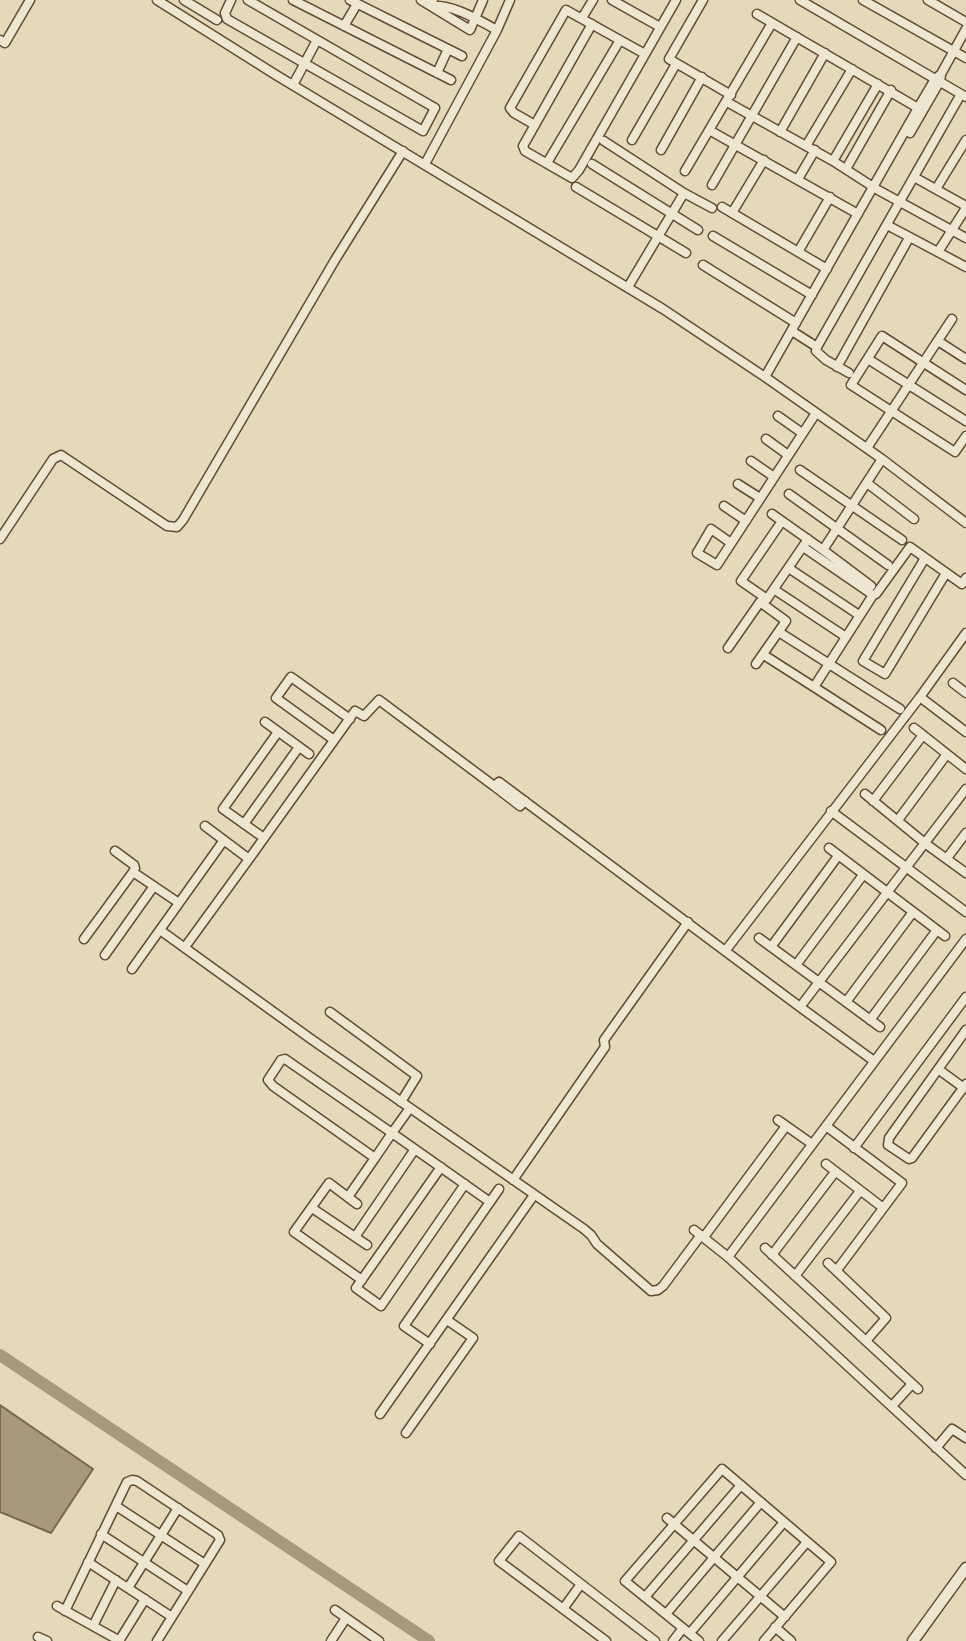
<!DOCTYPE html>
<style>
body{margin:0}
canvas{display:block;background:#e4dab9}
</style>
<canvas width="966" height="1641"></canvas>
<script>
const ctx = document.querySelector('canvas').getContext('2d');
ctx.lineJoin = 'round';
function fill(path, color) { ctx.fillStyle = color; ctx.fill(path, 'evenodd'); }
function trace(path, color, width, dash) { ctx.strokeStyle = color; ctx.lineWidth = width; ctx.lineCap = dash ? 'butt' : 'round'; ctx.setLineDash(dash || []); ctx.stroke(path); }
const water = new Path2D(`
 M0,1405L93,1469L51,1533L0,1512Z`);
const river = new Path2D(`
 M0,1355L429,1641`);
const minor = new Path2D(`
 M157,0L276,75L663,309L768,379L882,459L966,523
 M184,0L217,20
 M231,0L225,13L227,19L423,131L435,108L248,0
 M293,0L451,80
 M350,0L462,56
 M421,0L470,30L483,0
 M433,0L431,6C453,4 478,20 497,30
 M612,0L660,27
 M703,0L669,59L731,95
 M800,0L966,97
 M863,0L966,58
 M928,0L966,22
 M757,14L918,108
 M582,18L593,0
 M592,24L523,146L525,151L572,178L579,170L676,0
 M344,26L357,4
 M0,40L5,43L30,0
 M437,73L448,49
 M293,85L317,40
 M727,102L833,161L878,190L966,238
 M535,125L514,113L510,108L566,10L645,54
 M709,130L858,214
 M780,132L825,53
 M910,133L940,81L941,75
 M632,140L676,64
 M604,141L684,193L628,287
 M806,146L852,69
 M661,150L702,77
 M833,161L878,84
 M547,163L620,40
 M425,164L497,30L510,0
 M592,164L698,230
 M846,169L891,90
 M685,171L772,23
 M914,177L966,206
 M798,179L815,150
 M712,185L797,37
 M576,187L686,253
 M936,189L966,140
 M684,193L712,208
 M722,207L827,269
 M732,213L764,160
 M887,225L966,267
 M713,236L812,295
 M798,252L830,197
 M938,252L966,208
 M703,265L796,323
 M795,333L817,347
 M938,341L966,359
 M868,359L966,421
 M837,367L909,238
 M849,373L826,360L816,351L817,347L961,94
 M765,377L918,108L935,79L941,74L966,29
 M966,390L882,336L851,385L955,452L966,436
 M778,416L802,433
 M766,439L788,455
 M867,448L952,319
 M751,461L774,477
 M800,470L902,540
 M867,483L914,519
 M738,484L760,498
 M789,494L888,565
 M724,506L746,521
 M772,514L823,550
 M782,521L741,581L767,599L808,539
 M0,539L53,459L61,455L167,526L177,527L183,520L335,260L403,151
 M731,543L711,529L697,553L717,565C750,514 783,463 816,413
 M806,549L873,595
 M925,558L863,661L885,674L946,573
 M793,571L859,615
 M871,586L823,550L882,459
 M778,592L846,637
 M782,634L900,709
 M728,648L760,602L786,621L756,664
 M767,657L814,687
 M953,683L966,693
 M920,697L966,732
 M265,722L309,754
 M914,728L966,769
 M881,730L814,687L873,595L876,594L910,547L962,584L966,578
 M334,740L276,698L291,677L350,719
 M494,786L520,806L525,801
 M865,794L926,844L966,873
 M873,801L923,735
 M831,811L966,912
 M898,820L947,754
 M244,824L299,747
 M264,838L223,809L278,732
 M829,848L945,936
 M115,851L134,865L135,868L133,872L179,903
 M947,858L966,833
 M249,859L355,711L364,716L379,700L494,786L499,782L800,1007L874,1061
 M160,930L311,1039L584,1229L591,1235L597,1244L651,1291L658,1290L663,1286L701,1235
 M759,938L880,1027
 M84,939L133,872
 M185,947L249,859L205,826
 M771,947L838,856
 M726,950L920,697L966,633
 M105,955L154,886
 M796,965L863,875
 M132,969L224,840
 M846,1002L913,912
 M800,1007L966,789
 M330,1012L417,1076L401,1102
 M870,1020L937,930
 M966,1030L889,1138L888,1145L909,1159L912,1158L966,1084
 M938,1069L964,1088
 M410,1108L392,1133L285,1059L281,1060L268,1080L273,1086L375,1158L392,1133L490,1202
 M778,1120L812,1144
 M826,1126L902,1183L837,1270
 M854,1148L966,997
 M826,1164L882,1207
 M441,1167L356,1288L381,1306L465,1184
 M513,1180L605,1047L604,1040L688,922
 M348,1197L375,1158
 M357,1204L329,1183L294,1232L362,1280
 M312,1208L367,1245
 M694,1230L728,1257L814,1335L966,1475
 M355,1237L415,1149
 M704,1237L786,1126
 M765,1248L918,1389
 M772,1255L835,1172
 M728,1257L966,939
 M828,1263L886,1318L866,1341
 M795,1276L860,1191
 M430,1344L404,1326L499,1189
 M892,1406L912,1384
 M380,1414L534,1195
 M406,1433L473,1338L447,1320
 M936,1448L952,1429L966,1438
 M116,1506L205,1564
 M667,1518L785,1617
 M101,1534L188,1591
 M88,1562L172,1617
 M128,1588L178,1508
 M645,1597L741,1485
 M57,1606L120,1641
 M563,1609L581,1584
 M335,1610L379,1641
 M65,1611L127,1482L132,1480L137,1481L218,1535L220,1540L157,1641
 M666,1614L761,1502
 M93,1626L116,1580
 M775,1627L791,1641
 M690,1633L784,1522
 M38,1637L47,1641
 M119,1641L145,1599
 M331,1641L346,1618
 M606,1641L499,1561L519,1536L655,1641
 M673,1641L683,1628
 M699,1641L625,1581L722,1469L831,1562L764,1641
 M722,1641L807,1542`);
const tertiary = new Path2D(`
 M913,1641L966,1568`);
fill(water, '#a9997c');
trace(water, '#7b674c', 2);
trace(river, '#a9997c', 12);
trace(minor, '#624b32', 11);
trace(tertiary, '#624b32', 13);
trace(minor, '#ede7d2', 8);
trace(tertiary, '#ede7d2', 10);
</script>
